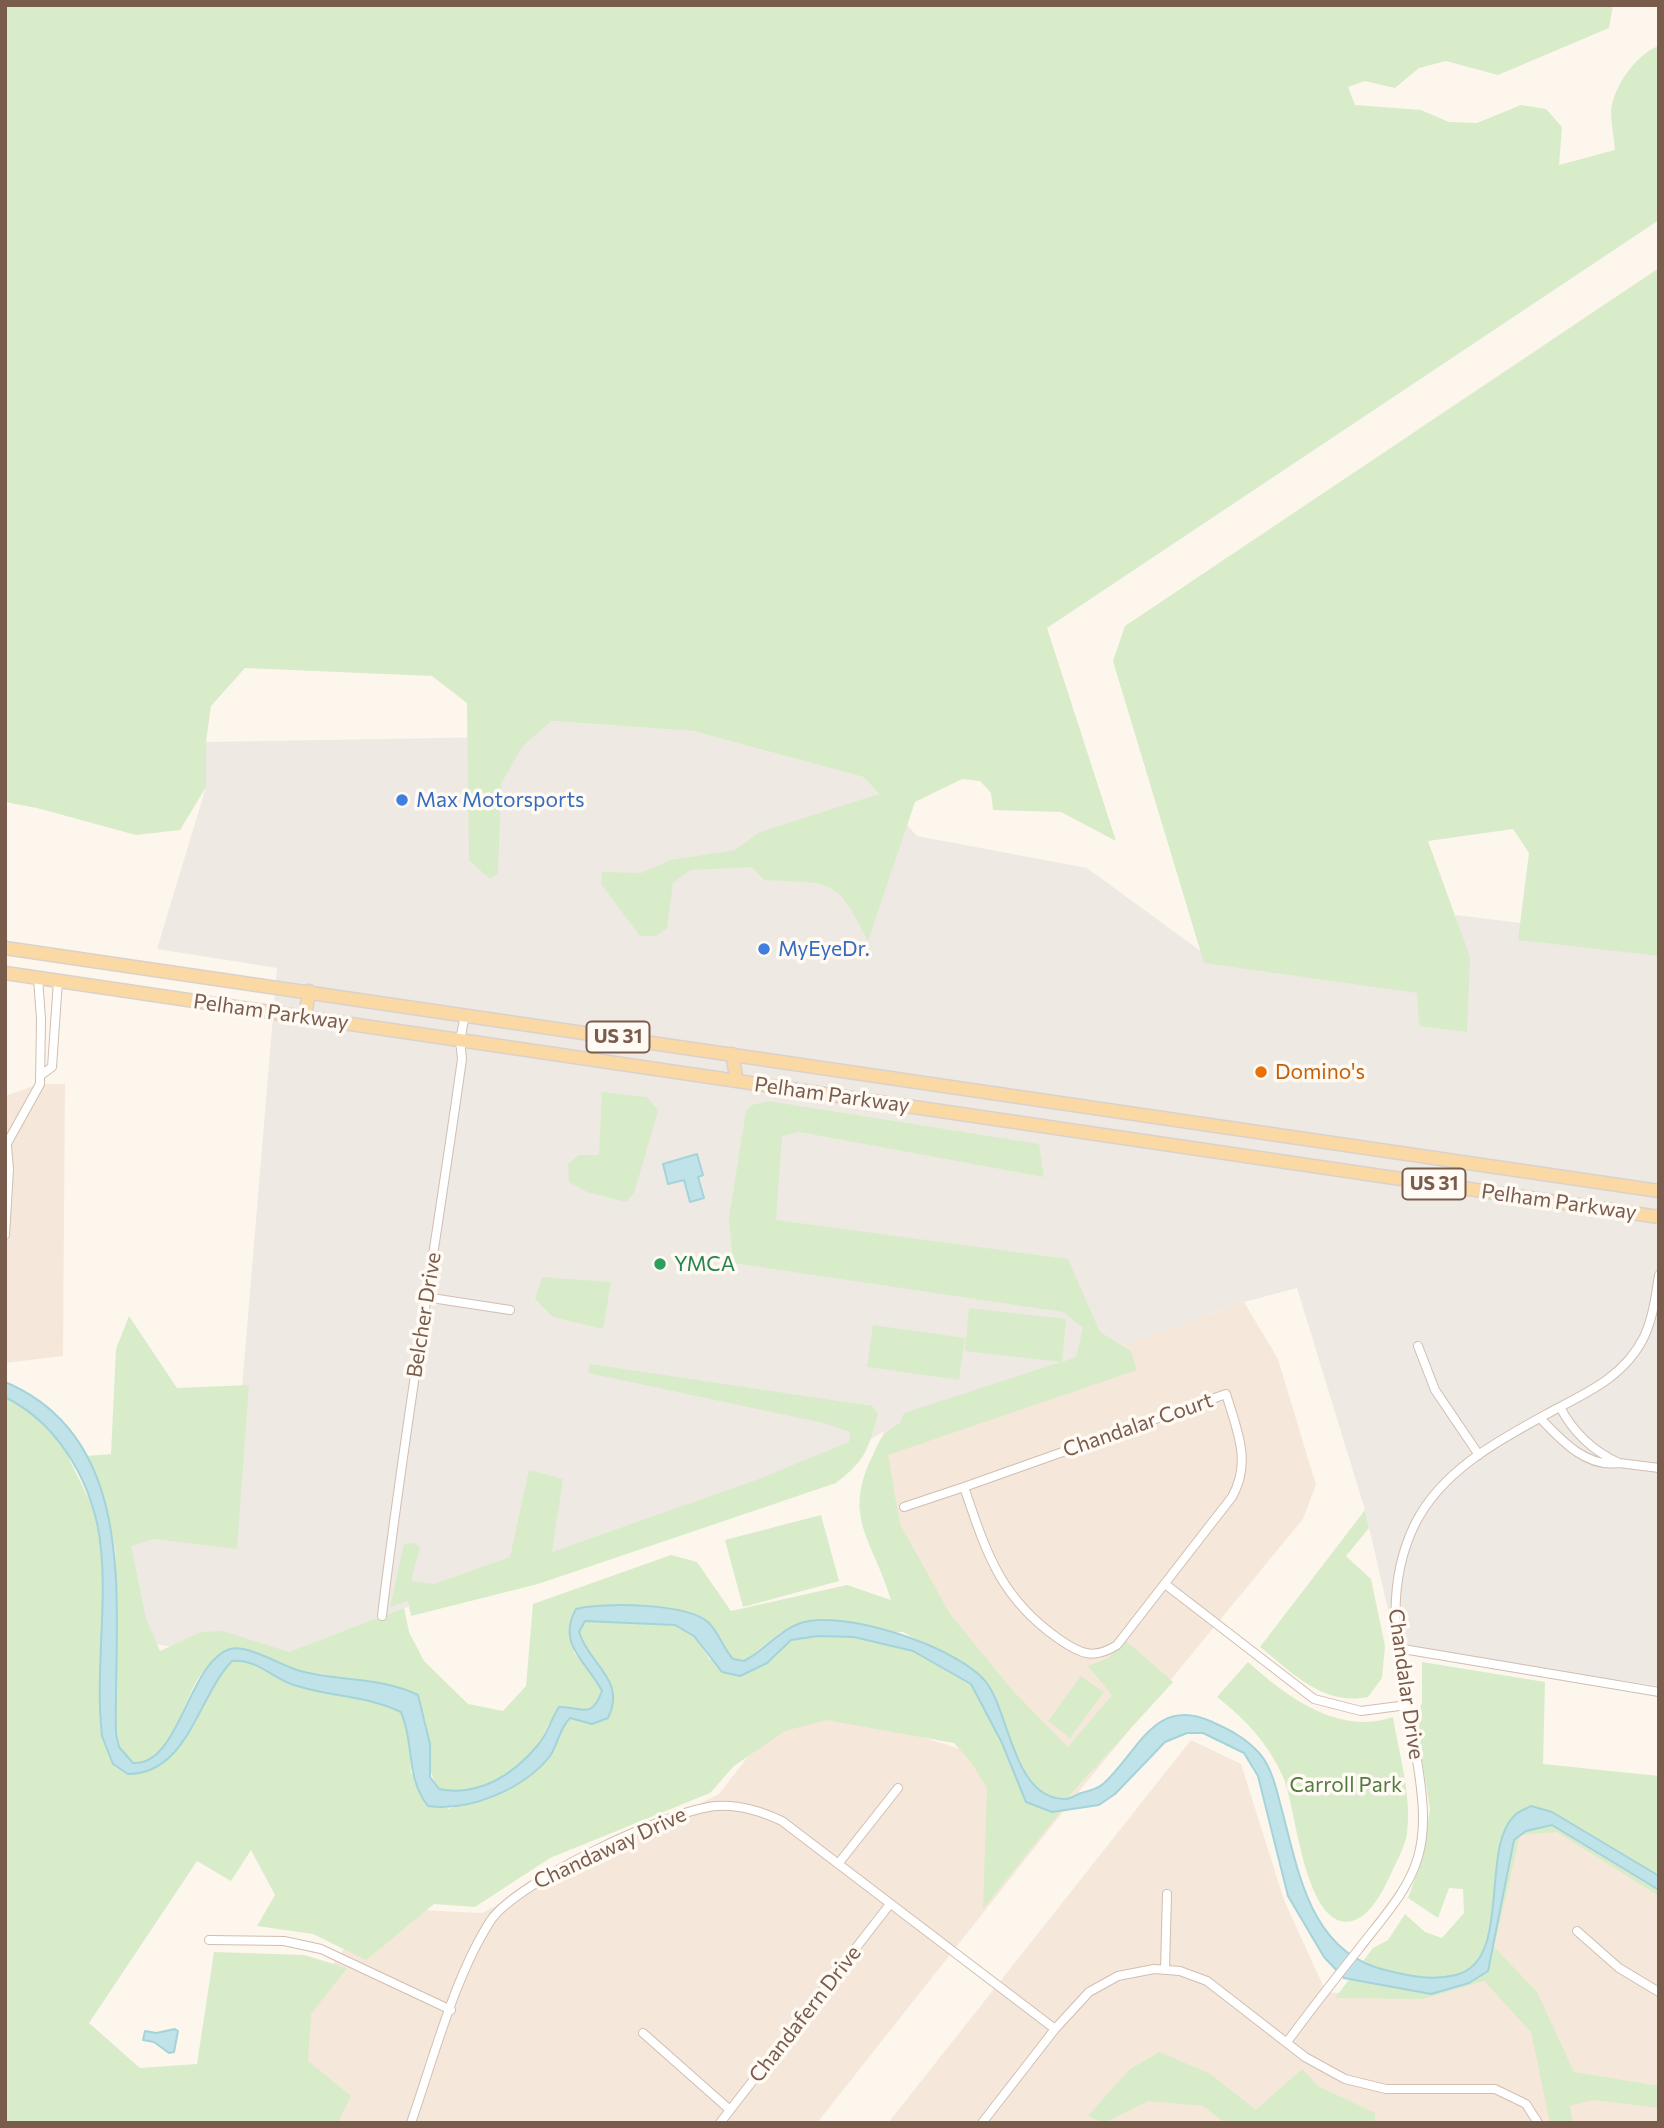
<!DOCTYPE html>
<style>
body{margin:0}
#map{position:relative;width:1664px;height:2128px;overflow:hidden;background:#fdf6ec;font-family:Commissioner,sans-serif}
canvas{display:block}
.frame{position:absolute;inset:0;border:7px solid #7a5c4d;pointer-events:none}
</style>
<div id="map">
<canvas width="1664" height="2128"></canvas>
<div class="frame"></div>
</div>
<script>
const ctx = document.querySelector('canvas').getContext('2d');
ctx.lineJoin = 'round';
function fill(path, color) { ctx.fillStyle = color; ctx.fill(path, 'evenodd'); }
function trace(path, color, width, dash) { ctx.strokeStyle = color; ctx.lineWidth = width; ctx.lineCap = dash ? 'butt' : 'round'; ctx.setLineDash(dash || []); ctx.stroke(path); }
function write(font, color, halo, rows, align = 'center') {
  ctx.font = font + ' Commissioner,sans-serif'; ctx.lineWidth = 7; ctx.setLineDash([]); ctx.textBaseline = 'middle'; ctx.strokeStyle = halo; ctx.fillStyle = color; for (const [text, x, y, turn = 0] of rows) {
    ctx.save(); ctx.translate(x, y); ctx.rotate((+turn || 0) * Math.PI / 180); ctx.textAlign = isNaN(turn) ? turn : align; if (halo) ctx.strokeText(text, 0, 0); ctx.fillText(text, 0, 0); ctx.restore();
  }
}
const residential = new Path2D(`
 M40,1084H65L63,1356L5,1363V1096Z
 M1244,1302L1278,1359L1316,1485L1303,1519L1085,1784L817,2123H217L374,1908L482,1913L719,1794L795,1696L1025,1770L984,1669L859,1506L884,1431Z
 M1191,1740L1241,1764L1284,1900L1326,1992L1423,1999L1519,1835L1561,1825L1659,1890V2123H888Z`);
const industrial = new Path2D(`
 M551,721L693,731L863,777L917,836L1087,868L1206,955L1434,984L1456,915L1659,940V1686L1397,1648L1365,1510L1297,1288L1244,1302L884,1431L854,1450L382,1616L270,1666L104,1634L110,1527L229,1543L277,968L157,949L206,787V742L499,737Z`);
const green = new Path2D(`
 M5,5H1613L1609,28L1498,75L1446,61L1419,68L1395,88L1365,81L1348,87L1355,105L1421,110L1449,122L1477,123L1521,105L1546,109L1562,127L1559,165L1615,150C1614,137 1611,123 1611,111C1613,87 1637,53 1659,46V220L1047,628L1116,841L1061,812L993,810L991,793L980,781L962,779L915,802L868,941C835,876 834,884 764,880L752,867L690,870L673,883L667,928L656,936H640L601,884L602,872L641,873L671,860L735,850L760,832L879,794L863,777L693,731L551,721L522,747L501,784L498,874L490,879L469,860L467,703L432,676L245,668L211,706L206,742V787L180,830L136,835L37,808L5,802Z
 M1659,268V956L1518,940L1529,853L1513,829L1428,841L1470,957L1467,1032L1419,1026L1417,993L1204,963L1113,661L1125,626Z
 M602,1092L647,1097L658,1111L634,1193L626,1202L587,1192L569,1182L568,1164L579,1155H599Z
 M768,1101L1039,1144L1044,1177L799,1132L782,1136L776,1220L1068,1259L1100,1332L1131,1351L1137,1370L888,1455L900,1524L950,1614L1013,1691L1068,1747L1112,1695L1088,1666L1108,1658L1126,1641L1173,1682L1066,1799L1045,1795L1032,1785L978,1673L903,1632H781L744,1661L733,1659C723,1648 719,1633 709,1623C689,1603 603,1602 576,1609L574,1653L592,1672L602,1691L597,1705L586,1711L567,1707C561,1712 552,1718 548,1725C544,1731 543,1739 538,1745C513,1775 478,1796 439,1789C425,1771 430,1742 425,1718L327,1675L298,1670L237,1648C229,1652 219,1656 212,1662C180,1689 184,1748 139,1764C123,1762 118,1747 116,1734V1549L99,1483L86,1456L111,1454L116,1349L129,1316L177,1388L249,1385L237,1549L154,1539L131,1546L146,1618L160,1651L201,1632L223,1631L289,1652L404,1608L409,1632L424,1661L468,1704L503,1711L526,1686L533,1604L671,1555L697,1562L731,1611L847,1585L891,1600C874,1541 841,1518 873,1455C880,1439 884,1431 900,1423L904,1413L1061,1362L965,1351L969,1308L1066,1319L1062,1362L1076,1357L1083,1328L1063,1312L733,1263L729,1218L746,1111L752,1105Z
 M542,1277L611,1282L603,1329L553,1317L535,1299Z
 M873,1325L965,1338L959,1380L867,1367Z
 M590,1364L872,1406L878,1414C868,1450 866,1460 836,1483L538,1584L411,1616L408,1601L390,1607L404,1544L414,1543L420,1547L411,1581L434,1584L510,1557L529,1470L563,1479L552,1552L759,1479L849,1442L850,1432L823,1423L588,1373Z
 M5,1397L27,1408L63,1446L93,1508L102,1552V1736L113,1764L128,1774L180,1746L220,1673L232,1661L244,1660L329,1694L364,1698L401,1712L409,1729L411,1773L448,1809C485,1798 524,1788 549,1756C558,1744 559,1729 570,1717L592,1724L608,1717L598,1663L584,1647L579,1632L585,1621L595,1620L675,1625L694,1636L710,1660L767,1663L791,1640L818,1636L854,1637L913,1651L971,1684L1002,1743L1026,1802L1052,1812L1061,1811L983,1909L987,1788L971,1762L954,1743L826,1720L785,1731L734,1766L710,1793L550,1858L475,1907L434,1904L366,1960L313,1934L257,1926L275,1895L251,1850L231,1881L197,1861L89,2023L140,2068L197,2064L214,1952L304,1955L347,1968L311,2014L308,2061L351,2096L338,2123H5Z
 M1365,1510L1369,1528L1346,1556L1371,1579L1385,1646L1382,1678L1368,1697C1323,1706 1293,1673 1260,1647Z
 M821,1515L839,1581L743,1607L725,1540Z
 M1248,1662C1286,1696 1338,1736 1393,1717C1399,1754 1412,1796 1407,1833C1405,1848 1395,1864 1389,1878C1382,1893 1369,1917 1352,1921C1305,1932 1296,1808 1284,1779C1269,1744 1246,1720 1217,1697Z
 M1422,1662L1545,1682L1543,1764L1659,1776V1896L1557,1832L1520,1835L1494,1947L1537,1992L1574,2072L1659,2086V2108L1593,2100L1570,2106L1573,2123H1550L1531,2032L1484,1981L1423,1999L1335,1998L1373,1948L1388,1940L1405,1914L1425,1932L1442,1938L1464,1913L1463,1889L1449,1888L1438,1918L1408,1898L1422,1860L1430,1809L1415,1716L1422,1703Z
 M1081,1676L1104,1692L1070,1738L1048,1721Z
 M1159,2052L1209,2073L1256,2110L1302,2069L1318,2086L1375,2113V2123H1225L1203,2106L1148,2101L1104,2123L1088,2116L1129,2070Z`);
const water = new Path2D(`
 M697,1154L703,1175L698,1177L704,1198L690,1202L684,1180L668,1184L663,1164Z
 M5,1382C144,1440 113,1614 116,1734L119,1747L133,1763C180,1766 188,1662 230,1649C246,1644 281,1665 297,1670C337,1682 379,1676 418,1695L430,1744V1777L439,1789C479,1797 513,1775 538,1745C547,1735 551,1719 559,1707C582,1706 591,1721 602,1691C587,1662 556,1644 576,1609C603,1602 689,1603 709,1623C719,1633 723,1648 733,1659L744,1661C764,1651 777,1632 798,1624C839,1607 959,1647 986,1682C1010,1713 1013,1799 1065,1799C1070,1799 1076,1795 1081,1793C1089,1791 1098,1789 1103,1784C1138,1753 1154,1696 1210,1721C1230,1730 1245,1737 1260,1754C1271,1767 1276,1787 1280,1803C1298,1867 1308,1952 1385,1970C1409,1976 1431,1981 1456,1975C1513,1961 1479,1848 1515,1815C1519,1811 1526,1809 1531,1806L1552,1812L1659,1876V1890L1552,1825L1526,1831L1514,1840L1488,1971L1469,1983L1431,1994L1344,1978L1324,1957L1288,1896L1258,1776L1244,1753L1203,1733H1187L1165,1742L1115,1794L1099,1805L1052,1812L1026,1802L1002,1743L971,1684L913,1651L854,1637L818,1636L791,1640L767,1663L740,1676L722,1672L694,1636L675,1625L585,1621L579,1632C589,1665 627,1680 608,1718L592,1724L570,1718C559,1729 558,1744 550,1756C524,1789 469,1812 428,1806C405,1777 415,1744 401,1712C366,1695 327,1697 291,1684C270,1676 256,1659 232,1661C198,1696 188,1774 128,1774L113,1764L102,1736C95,1674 107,1609 101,1549C95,1487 61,1425 5,1397Z
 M175,2029L178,2031L174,2052L169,2053L154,2042L143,2040L145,2031L156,2033Z`);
const street = new Path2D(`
 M41,1075L52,1067L58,981
 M5,1147L40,1084L41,1019L38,978
 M5,1235L9,1169L7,1146
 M425,1297L510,1310
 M1418,1346L1435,1390L1479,1455
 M1226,1394C1237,1430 1252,1462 1232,1497L1117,1645C1094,1660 1080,1654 1059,1639C1000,1598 986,1552 964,1487Z
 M1540,1418C1561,1440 1586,1468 1619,1463C1593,1451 1573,1432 1560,1407
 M1619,1463L1659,1468
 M904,1507L964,1487
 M1165,1584L1314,1699L1361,1711L1407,1705
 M382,1616C404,1430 436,1245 462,1059L460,1040L465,1015
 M1397,1648L1659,1692
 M838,1864L898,1788
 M1577,1931L1619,1968L1659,1992
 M209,1940L284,1941L321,1949L451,2010
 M1165,1969L1167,1894
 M643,2033L730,2110
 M1287,2042C1310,2011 1334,1980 1358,1950C1380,1921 1408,1892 1418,1857C1426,1829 1423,1801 1419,1773C1407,1690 1375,1605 1415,1524C1443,1468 1503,1438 1556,1409C1591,1391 1626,1374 1644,1337C1653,1318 1656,1295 1659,1275
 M411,2123C433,2060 455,1975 491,1920C518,1881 669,1810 716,1806C740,1804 761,1811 782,1821L1055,2029
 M720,2123L890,1904
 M982,2123L1055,2029L1089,1992L1118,1976L1154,1969L1180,1971L1207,1981L1305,2057L1345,2079L1386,2089H1495L1526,2104L1538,2123`);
const primary = new Path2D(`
 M5,948L1659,1191
 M5,973L1659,1217
 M305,1018L309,991
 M732,1054L737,1081`);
const markers = [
 [402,800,7,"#3f7fe0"],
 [764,949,7,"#3f7fe0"],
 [1261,1072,7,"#e8710a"],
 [660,1264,7,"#2e9e5b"]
];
const shields = [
 [618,1037,63],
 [1434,1184,63]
];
const shieldNames = [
 ["US 31",618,1037],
 ["US 31",1434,1184]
];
const shopNames = [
 ["Max Motorsports",416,800],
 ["MyEyeDr.",778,949]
];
const streetNames = [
 ["Pelham Parkway",271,1012,8],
 ["Pelham Parkway",832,1095,8],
 ["Pelham Parkway",1559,1202,8],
 ["Belcher Drive",424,1315,-81],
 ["Chandalar Court",1138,1425,-19],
 ["Chandalar Drive",1406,1684,82],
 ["Chandaway Drive",610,1848,-25],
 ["Chandafern Drive",805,2014,-52]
];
const foodNames = [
 ["Domino's",1275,1072]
];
const leisureNames = [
 ["YMCA",674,1264]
];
const parkNames = [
 ["Carroll Park",1346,1785]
];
fill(residential, '#f5e8da');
fill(industrial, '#efe9e4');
fill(green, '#d8ecc9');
fill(water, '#bfe3e8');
trace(water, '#a5d3da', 2);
trace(street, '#d1beb0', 10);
trace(primary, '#dad1cd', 15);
trace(street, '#fff', 8);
trace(primary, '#fbd9a5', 12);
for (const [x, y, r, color] of markers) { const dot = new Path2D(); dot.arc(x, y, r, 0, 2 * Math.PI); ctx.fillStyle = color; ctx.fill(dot); trace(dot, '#fffaf3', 2.5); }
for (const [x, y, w] of shields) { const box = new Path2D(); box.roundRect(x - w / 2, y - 15.5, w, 31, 5); ctx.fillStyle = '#fffaf3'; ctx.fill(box); trace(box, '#7a5c4d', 2); }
write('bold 19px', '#7a5c4d', null, shieldNames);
write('21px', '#366cbe', '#fffaf3', shopNames, 'left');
write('21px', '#7a5c4d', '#fffaf3', streetNames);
write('21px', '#c56008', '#fffaf3', foodNames, 'left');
write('21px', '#27864d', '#fffaf3', leisureNames, 'left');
write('21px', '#537a41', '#fffaf3', parkNames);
</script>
